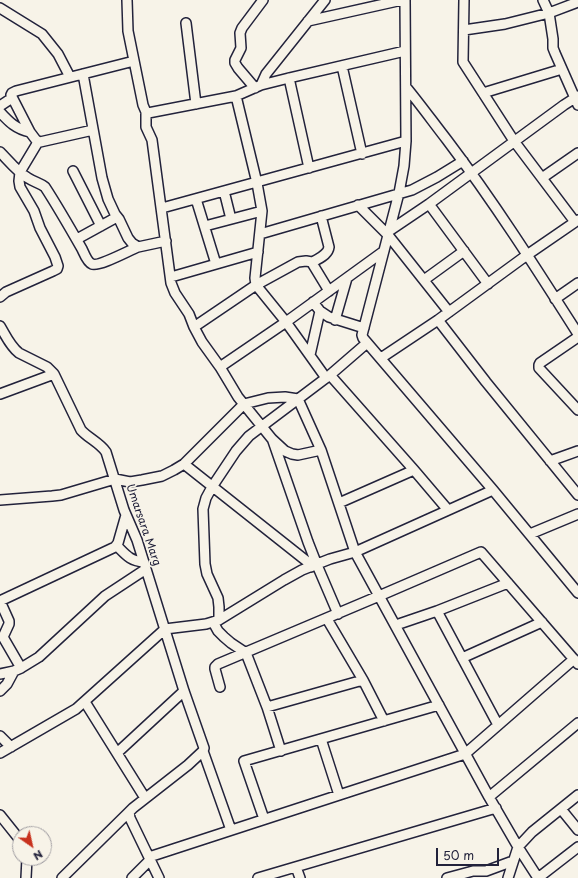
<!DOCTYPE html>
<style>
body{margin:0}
#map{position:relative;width:578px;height:878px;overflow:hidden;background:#f7f3e8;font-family:"Playpen Sans",sans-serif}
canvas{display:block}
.north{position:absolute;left:12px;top:826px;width:40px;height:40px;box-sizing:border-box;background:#f7f3e8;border:1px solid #a29fa3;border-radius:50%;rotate:146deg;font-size:11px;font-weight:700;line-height:16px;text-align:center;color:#22223b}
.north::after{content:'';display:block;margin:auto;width:14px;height:18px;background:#c8321e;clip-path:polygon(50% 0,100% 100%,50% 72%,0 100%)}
.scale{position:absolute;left:436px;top:848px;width:63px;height:18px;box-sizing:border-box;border:2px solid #22223b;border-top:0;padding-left:5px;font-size:12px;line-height:14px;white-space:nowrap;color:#22223b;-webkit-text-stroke:3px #f7f3e8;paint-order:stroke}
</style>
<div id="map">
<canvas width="578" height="878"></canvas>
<div class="north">N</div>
<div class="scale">50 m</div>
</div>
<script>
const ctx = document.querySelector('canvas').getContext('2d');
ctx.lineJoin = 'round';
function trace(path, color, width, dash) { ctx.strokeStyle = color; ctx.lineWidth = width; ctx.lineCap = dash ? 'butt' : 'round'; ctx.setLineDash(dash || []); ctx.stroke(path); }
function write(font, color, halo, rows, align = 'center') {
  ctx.font = font + ' "Playpen Sans",sans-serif'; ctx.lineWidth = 3.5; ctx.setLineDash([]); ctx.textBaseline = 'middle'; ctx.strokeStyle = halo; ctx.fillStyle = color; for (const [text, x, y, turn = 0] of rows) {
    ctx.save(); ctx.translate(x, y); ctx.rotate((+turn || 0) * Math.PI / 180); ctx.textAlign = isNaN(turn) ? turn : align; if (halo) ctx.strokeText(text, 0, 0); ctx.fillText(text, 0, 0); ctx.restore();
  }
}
const minor = new Path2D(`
 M127,0L128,31L143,105L146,112L148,113L236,96L261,85L289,78L405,51
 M405,0L406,141L404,166L399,193L362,335L363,338L493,490L578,593
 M464,0L463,62L514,141L575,222
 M543,0L549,13L553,39V48L555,53L578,105
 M0,8L42,34L58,54L70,77
 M308,21L402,0
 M186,23L196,104
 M464,30L505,24L549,13L578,2
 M342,66L362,154
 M83,74L102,178L108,199L115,214L119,219L128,238L132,243L138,247L166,241
 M289,78L309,168
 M261,85L266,74L325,0
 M406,87C420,104 433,122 447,140C494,202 536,268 578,334
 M255,88L238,68L235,63V60L241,48L240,33L242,28L263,0
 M483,93L562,69
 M236,96L257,183L262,211L255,278L256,285L286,322L326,378
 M0,106L12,98
 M0,112C9,122 16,129 30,132
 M146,112V127L152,140L171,283L175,293L189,314L194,327L202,342L220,367L238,397L272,439L285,451L292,454L298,455L321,450
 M93,130L40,142L36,140L30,132L11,95L12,93L16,91L134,61
 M0,152C9,161 17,172 28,178C34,182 40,183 45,187C58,207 70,228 82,249C84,253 87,262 92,264C99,267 130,250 138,247
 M73,171L101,226
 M542,178L578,153
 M224,191L231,219
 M196,199L216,264
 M429,204L488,284
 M358,205L388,235L449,312
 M162,208L406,141
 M321,216L329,247C328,255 319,258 313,262L312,263L329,291
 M205,226L262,211
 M389,231L429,204L564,105L578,96
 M260,234L412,190L437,177L463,161
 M77,239L117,217
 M171,277L258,252
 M424,280L464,251
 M0,297L6,292L53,271L57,269L58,266L55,257L40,228L34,211L20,187L19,181L20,172L38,142
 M555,299L578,283
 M313,302L320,311L329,317L364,328
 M335,320L347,278
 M438,320L486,382L578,495
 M0,326C6,336 10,346 19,353L47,367L54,374
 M194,327L256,285L298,262L306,261L312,262
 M578,337L540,363L539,365V368L578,410
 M310,355L320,311
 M381,358L438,320L527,255L578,220
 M220,367L286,322L384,251
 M330,375L414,470L448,510
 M0,394L54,374L81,430C88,438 100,443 106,452L124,510L137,540L184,691L204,748L203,751L231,830
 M298,399L321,450L355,552L489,797L518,847L538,878
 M273,441L308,542L317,565L338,614
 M550,461L578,451
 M184,464L309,563L311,567
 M0,500L52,496L61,495L115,479L130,482L142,480L162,476L174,470L184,464L244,404L268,398L285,397L298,399
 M339,503L414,470
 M530,534L578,514
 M117,546C126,555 130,561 144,562
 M0,601L115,547L118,543L126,515
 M0,601L9,621V624L3,637L21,668
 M437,611L498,725
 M327,619L363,680L384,721
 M219,620V607L218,598L207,574L205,564L203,509L206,498L212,487L236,451L249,436L330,375L367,343
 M213,622L218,631L224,637L231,643L246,653L267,707L281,751
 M396,625L437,611L508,583
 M462,658L542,622
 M0,674L14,671L21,668L39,657L105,596L146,569
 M220,687L215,669V667L218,664L379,596L481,552L578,664
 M0,691L7,684L14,671
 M85,702L145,798
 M267,707L363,680
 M0,736L11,747
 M321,739L339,795
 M0,753L76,709L165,629L206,624L219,620L284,580L302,570L330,559L355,552L493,490
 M117,753L184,691
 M489,797L578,723
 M561,809L578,830
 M0,815L20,840
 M264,819L244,761L439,705
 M149,857L465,754L574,659
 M296,867L300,878
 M26,878L27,858
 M62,878L129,812
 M132,878L150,860
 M159,878L130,818L129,812L133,808L188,765L203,751
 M258,878L496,808
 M447,878L473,871H486L513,861
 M508,878L518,847L532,832L578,795
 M538,878L578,847`);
const streetNames = [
 ["Umarsara Marg",143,525,71]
];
trace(minor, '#22223b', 12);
trace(minor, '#f7f3e8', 9);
write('11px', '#22223b', '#f7f3e8', streetNames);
</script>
